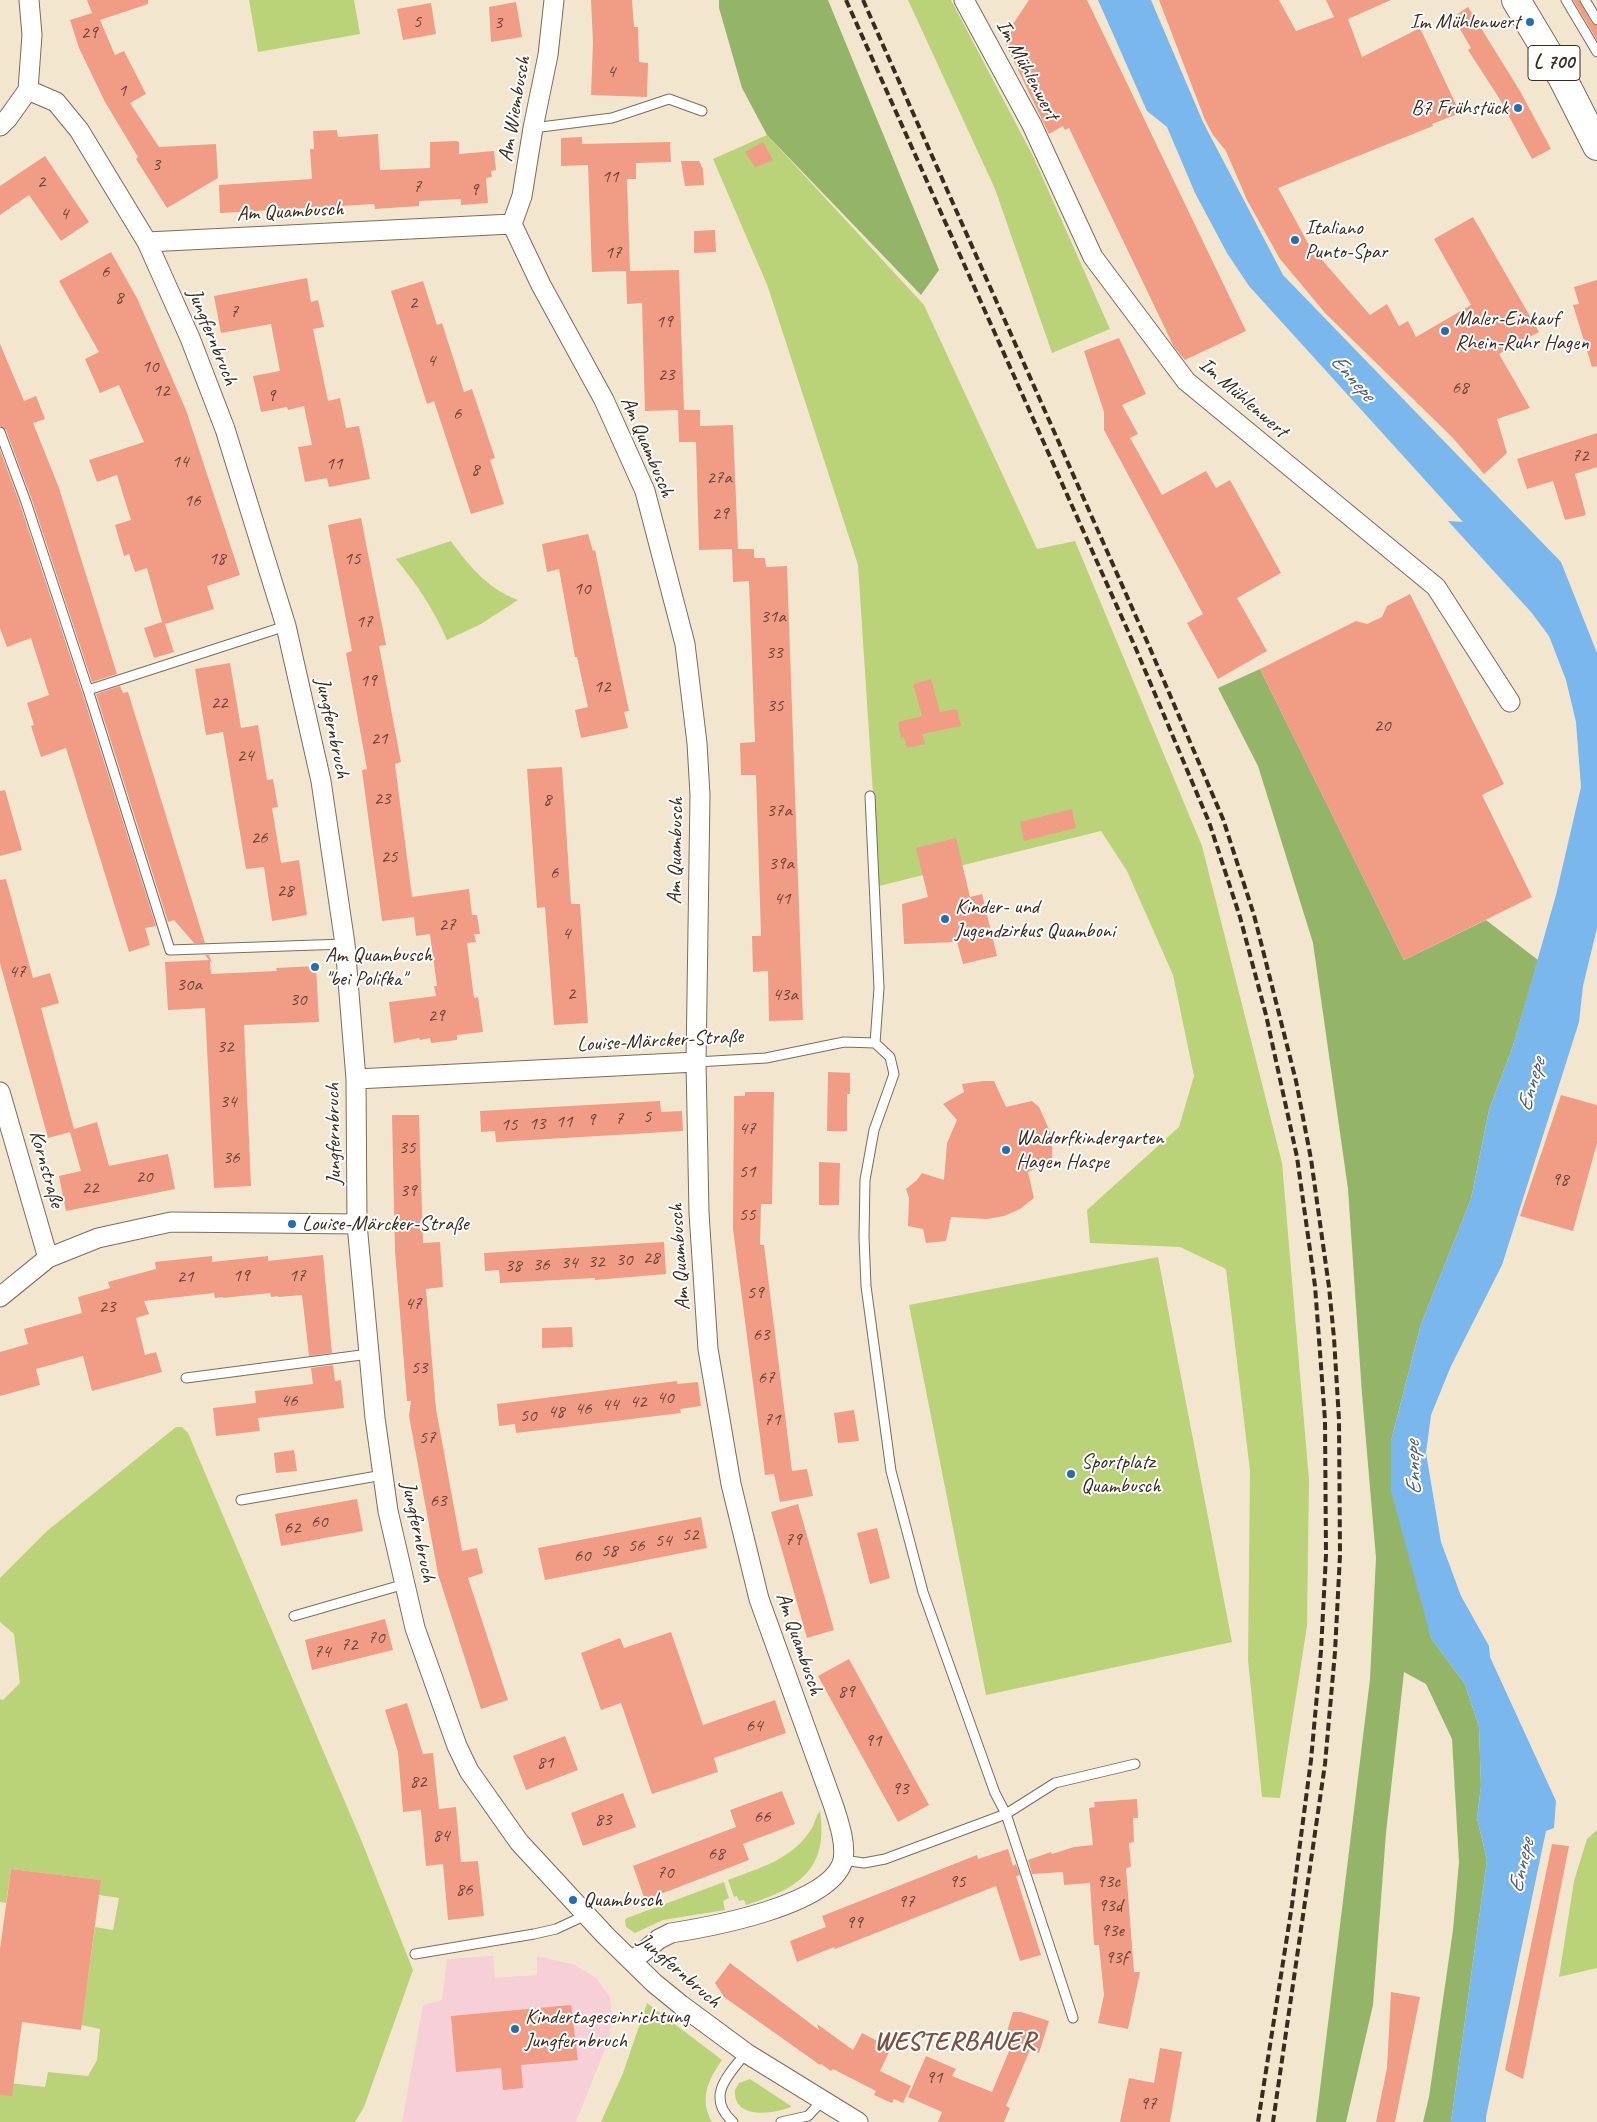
<!DOCTYPE html>
<meta charset="utf-8">
<style>
body{margin:0}
canvas{display:block;background:#f2e7ce}
</style>
<canvas width="1597" height="2122"></canvas>
<script>
const ctx = document.querySelector('canvas').getContext('2d');
ctx.lineJoin = 'round';
function fill(path, color) { ctx.fillStyle = color; ctx.fill(path, 'evenodd'); }
function trace(path, color, width, dash) { ctx.strokeStyle = color; ctx.lineWidth = width; ctx.lineCap = dash ? 'butt' : 'round'; ctx.setLineDash(dash || []); ctx.stroke(path); }
function write(font, color, halo, rows, align = 'center') {
  ctx.font = font + ' Caveat,sans-serif'; ctx.lineWidth = 4; ctx.setLineDash([]); ctx.textBaseline = 'middle'; ctx.strokeStyle = halo; ctx.fillStyle = color; for (const [text, x, y, turn = 0] of rows) {
    ctx.save(); ctx.translate(x, y); ctx.rotate((+turn || 0) * Math.PI / 180); ctx.textAlign = isNaN(turn) ? turn : align; if (halo) ctx.strokeText(text, 0, 0); ctx.fillText(text, 0, 0); ctx.restore();
  }
}
const built = new Path2D(`
 M493,1956L495,1978L537,1975V1956L575,1965L596,1978L610,1997L612,2019L609,2039L576,2122H402L423,2005L442,2000L447,1959Z`);
const green = new Path2D(`
 M249,0H354L360,34L258,52Z
 M908,0H951L1033,156L1110,329L1052,353L995,189Z
 M767,135L924,305L1037,549L1075,541L1202,846L1282,1163L1309,1480L1307,1626L1280,1798L1262,1797L1248,1660L1250,1471L1226,1269L1180,1247L1090,1243L1087,1210L1179,1127L1194,1076L1173,975L1127,871L1101,831L879,886L858,565L768,287L713,159Z
 M451,541C469,566 488,589 518,600L481,624L447,640C433,608 418,586 396,559Z
 M1158,1257L1232,1642L986,1695L909,1305Z
 M176,1427H182L188,1433L362,1842L413,1970L364,2107L355,2122H0V2082L45,2087L48,2072L88,2076L97,2060L100,2029L81,2025L95,1927L113,1930L119,1898L99,1895L100,1880L11,1869L6,1903L0,1902V1699L3,1700L20,1683L14,1634L0,1622V1578L47,1531Z
 M820,1811C829,1871 797,1889 746,1905L744,1900L739,1901L737,1896L734,1897L728,1880C759,1868 791,1860 810,1831C815,1825 815,1817 820,1811Z
 M1597,1830V1968L1559,1977L1574,1881L1587,1839Z
 M724,1882L729,1898L723,1901L725,1910L663,1920L635,1933L626,1927L625,1920L627,1918Z
 M647,2003L722,2060C708,2080 699,2099 712,2122H601L623,2073Z
 M750,2079L791,2106V2107C773,2114 733,2120 735,2090L739,2083Z`);
const forest = new Path2D(`
 M719,0H828L939,270L921,295L767,135L742,88L719,8Z
 M1260,669L1404,960L1486,920L1538,960L1513,1046L1489,1110L1471,1199L1421,1324L1391,1441L1431,1638L1465,1684L1479,1727L1481,1786L1477,1818L1487,1860L1451,2122H1423L1429,2097L1453,1930L1459,1862L1452,1739L1426,1684L1404,1672L1386,1833L1373,2005L1346,2122H1316L1370,1679L1376,1558L1362,1394L1348,1189L1313,943L1258,766L1218,688Z`);
const water = new Path2D(`
 M1098,0H1151L1203,122L1283,275L1561,562L1597,653V928L1583,986L1579,1022L1502,1265L1451,1366L1431,1415L1426,1453L1441,1542L1461,1596L1489,1646L1490,1657L1556,1801L1554,1828L1546,1831L1486,2117V2122H1451L1487,1860L1477,1818L1481,1786L1479,1727L1465,1684L1431,1638L1391,1491V1441L1421,1324L1471,1199L1489,1110L1513,1046L1556,895L1581,787L1576,722L1566,680L1549,636L1531,612L1448,521L1463,522L1249,286L1227,253L1195,193L1167,127L1147,111Z`);
const building = new Path2D(`
 M87,0H148V4L100,20L115,55L124,51L146,94L130,103L159,147L216,144L218,178L167,208L136,159L138,157L105,102L79,48L70,20L92,13Z
 M591,0H632L634,27H638L639,62L648,63L647,97L591,95L593,42Z
 M1029,0H1087L1246,331L1185,360L1174,347L1069,128L1065,130L1063,126L1049,134L1005,43V36Z
 M1159,0H1279L1296,31L1334,17L1326,0H1391L1348,19L1362,57L1420,28L1460,113L1432,124L1433,126L1278,188L1309,245L1370,315L1387,304L1399,326L1408,321L1416,337L1471,305L1434,239L1473,217L1539,332L1499,354L1530,408L1497,419L1507,453L1484,474L1452,437L1326,314L1280,259L1247,200L1226,151L1213,135L1205,120Z
 M1573,0H1579L1592,23L1597,26V40Z
 M516,2L522,37L491,42L489,7Z
 M431,3L436,34L403,40L397,9Z
 M1468,7L1520,91L1551,149L1532,159L1499,98L1468,50L1471,48L1453,17Z
 M337,130L338,137L378,134L380,170L430,168V142L457,141L459,142V154L494,151L496,170L491,171L492,177L486,178L488,203L461,205V199L419,201V206L375,209L374,204L220,213L219,185L312,179L310,149H314L313,131Z
 M582,137V144L670,142L671,162L636,163V179H627L630,271L679,270L684,410H700V426L733,425L738,549H754V558H765L766,567L787,566L803,1020L769,1021L768,971L753,972L752,936H761L756,775H741L740,743L755,742L749,581L733,582L732,549L699,550L696,442H679L678,410L645,411L642,303L627,304L626,271L592,272L588,165L561,166V138Z
 M763,142L773,160L755,167L745,152Z
 M45,156L89,222L61,241L29,195L0,215V186Z
 M681,161H699L703,169L704,185L685,186Z
 M715,230L716,252L694,253V231Z
 M111,252L137,298L186,410L240,575L207,586L214,609L165,624L174,652L154,658L144,628L162,622L147,568L135,572L129,554L124,556L115,525L131,520L117,475L97,482L89,460L144,442L119,385L100,393L85,359L99,352L59,281Z
 M307,278L311,302L318,300L324,327L313,329L328,401L340,398L346,428L359,426L370,479L329,487L327,478L305,482L298,447L312,445L304,406L288,410L287,407L261,412L253,376L280,371L271,324L221,333L214,296Z
 M1597,280V366L1592,367L1573,305L1579,304L1574,287Z
 M423,281L437,325L442,323L464,392L472,389L495,458L490,460L504,504L471,514L434,401L427,404L391,291Z
 M1119,338L1146,394L1122,405L1138,434L1130,438L1162,495L1206,471L1216,488L1230,480L1281,573L1237,598L1267,651L1218,679L1187,623L1203,614L1104,430V412L1084,351Z
 M0,344L24,401L36,396L45,419L33,423L59,488L117,674L92,682L32,500L6,430L0,426Z
 M1597,433V467L1575,474L1586,515L1565,520L1553,481L1527,489L1517,459Z
 M0,450L20,504L82,692L156,926L145,928L150,945L129,952L66,748L41,757L31,726L34,725L27,703L49,695L31,638L7,647L0,628Z
 M361,518L386,645L379,646L401,762L395,764L412,897L469,889L472,915H477L480,934H474L476,942L467,943L474,998L478,997L483,1032L457,1035V1040L431,1043L430,1038L420,1040L419,1038L394,1043L389,1002L436,996L434,986H437L430,934L416,936L414,917L382,921L362,770L367,769L346,653L352,651L328,525Z
 M588,534L593,551L595,550L629,711L624,712L628,728L581,738L575,710L588,707L577,657H575L559,569L547,572L542,544Z
 M1410,594L1504,784L1482,795L1532,897L1404,960L1260,669L1356,621L1367,624L1382,617L1387,606Z
 M230,663L241,728L258,725L267,780L273,779L278,807L272,808L281,863L299,860L307,915L272,921L264,867L246,869L223,732L206,735L195,669Z
 M931,679L940,712L957,709L961,726L922,734L925,744L907,748L904,737L901,738L898,722L922,716L913,684Z
 M120,686L123,693L128,692L205,943H194L174,920L168,922L96,694Z
 M562,767L571,904H580L588,1023L554,1025L545,907L537,908L527,769Z
 M5,790L22,850L0,856V791Z
 M1072,809L1076,828L1024,841L1020,822Z
 M956,838L970,897L982,894L997,956L963,964L957,942L904,944L902,904L928,897L916,848Z
 M6,879L33,978L50,973L59,1003L41,1008L74,1129L97,1122L109,1166L168,1154L175,1189L66,1211L59,1176L81,1171L70,1132L48,1138L0,963V880Z
 M205,955H209L212,963L210,961L211,974L277,971L276,968L316,966L319,1022L244,1025L251,1186L214,1188L205,1008L168,1010L165,962L209,960Z
 M828,1072L850,1073V1094H847V1131H827Z
 M983,1081H994L1006,1107L1032,1101L1039,1107L1052,1136V1161L1028,1172L1034,1198L1020,1209L1004,1216L987,1219L951,1217L946,1241L926,1243L923,1229L908,1226L909,1198L906,1189L917,1180L922,1173L944,1180L947,1143L957,1120L943,1104L964,1092L962,1084Z
 M745,1092H774L772,1204H761L760,1245H764L792,1471L807,1469L813,1496L780,1502L774,1474L765,1475L733,1229L734,1096H745Z
 M1561,1095L1597,1105V1143L1573,1231L1520,1216Z
 M660,1101L661,1112L682,1111L683,1131L496,1142L495,1131L481,1132L480,1111Z
 M392,1115H419L423,1243L440,1242L443,1287L426,1289L436,1409L462,1551L477,1548L483,1573L468,1578L508,1700L481,1709L438,1574L409,1416L411,1401H407L395,1251Z
 M819,1162L840,1163L839,1205H819Z
 M664,1242L666,1274L595,1280V1278L500,1283L499,1270L485,1271L484,1253Z
 M323,1255L332,1353L309,1356L302,1295L278,1297V1296L271,1297L270,1293L223,1298V1297L215,1298L214,1293L144,1301L149,1314L136,1318L145,1355L156,1352L162,1372L92,1391L83,1356L36,1369L40,1385L0,1396V1352L28,1344L24,1329L82,1313L78,1297L110,1288L108,1282L156,1269L155,1262L212,1256V1262L268,1256V1261Z
 M572,1327L573,1347L542,1348V1328Z
 M333,1365L335,1381L341,1380L344,1408L258,1418L260,1431L216,1436L213,1408L256,1403L255,1391L313,1384L311,1368Z
 M677,1381V1384L698,1382L701,1406L680,1409L681,1413L516,1433L515,1424L499,1426L497,1404Z
 M854,1410L859,1441L838,1443L834,1413Z
 M294,1450L297,1471L276,1473L274,1453Z
 M357,1499L363,1531L281,1546L275,1514Z
 M798,1504L834,1630L807,1638L771,1512Z
 M701,1517L707,1548L545,1580L538,1548Z
 M877,1528L890,1578L870,1584L857,1533Z
 M385,1619L393,1650L312,1670L305,1640Z
 M671,1632L703,1725L775,1700L786,1733L714,1758L718,1772L652,1794L621,1703L601,1710L581,1653L620,1638L624,1648Z
 M849,1659L929,1805L898,1822L818,1676Z
 M407,1703L423,1754L433,1753L439,1809L456,1807L461,1862L478,1861L484,1916L448,1920L443,1864L426,1866L421,1810L403,1812L398,1752L385,1710Z
 M565,1736L578,1770L526,1790L513,1756Z
 M782,1791L795,1824L743,1844L749,1860L645,1900L633,1866L736,1827L730,1810Z
 M623,1793L636,1827L583,1846L571,1813Z
 M1137,1799L1138,1818H1133L1134,1842L1129,1843L1131,1867L1126,1868L1134,1972H1140L1128,2029L1098,2023L1104,1995L1099,1945H1094L1090,1883L1064,1885L1063,1872L1032,1874L1028,1860L1051,1852L1052,1854L1074,1847L1093,1845L1089,1808L1095,1807L1094,1802Z
 M1552,1844L1569,1846L1523,2079L1505,2070Z
 M1008,1849L1013,1866L1016,1864L1020,1875L1016,1876L1041,1955L1020,1961L996,1886L835,1949L834,1947L797,1962L790,1941L826,1927L822,1916L977,1855L978,1859Z
 M11,1869L101,1880L81,2030L22,2022L12,2096L0,2095V1949Z
 M730,1963L819,2030L817,2024L853,2050L862,2033L891,2048L880,2071L911,2086L903,2103L894,2099L892,2103L874,2095L876,2091L833,2069L831,2071L821,2064L820,2065L724,1997L715,1983Z
 M1391,1992L1420,1997L1395,2122H1376L1387,2068Z
 M571,2005L578,2060L521,2065L523,2088L503,2090L501,2068L456,2072L451,2016Z
 M1013,2012H1021L1049,2021L1039,2053L1030,2050L1006,2106L1010,2108L1004,2122H938L942,2112L908,2097L926,2056L956,2069L952,2076L992,2092L1012,2044L1004,2041Z
 M1160,2048L1182,2052L1170,2122H1120L1129,2078L1154,2083Z`);
const lane = new Path2D(`
 M1566,0L1597,52
 M1585,0L1597,20
 M533,128L612,118L669,99L702,111
 M0,432L26,502L88,690
 M286,626L88,690L170,950L345,944
 M870,796L879,988L875,1043
 M696,1062L766,1058L844,1042L875,1043
 M186,1378L369,1354
 M241,1500L383,1475
 M294,1616L405,1584
 M843,1860L864,1863L885,1859L1006,1814L995,1793L923,1592L891,1471L866,1286L864,1237L865,1180L874,1130L894,1074L890,1057L875,1043
 M415,1954L534,1934L556,1929L586,1915
 M1073,2018L1006,1814L1055,1783L1135,1764
 M733,2122C705,2097 728,2075 746,2053
 M781,2122L808,2116L822,2101`);
const street = new Path2D(`
 M964,0L1032,125L1093,257L1186,381L1436,587L1510,702
 M28,90L56,102L79,130L147,242L190,338L225,429L286,626L321,781L345,944L356,1079L357,1224L375,1418L388,1511L415,1628L457,1746L469,1771L519,1842L605,1935L654,1983L681,2005L746,2053L858,2122
 M0,126L8,118L28,90L32,35L29,0
 M512,224L541,285L604,400L645,491L685,644L697,743L700,795L696,1062L699,1213L708,1349L731,1484L759,1599L834,1807C839,1823 846,1843 843,1860C833,1905 709,1927 671,1933L659,1939L632,1961
 M512,224L522,196L533,128L548,55L554,0
 M147,242L512,224
 M356,1079L696,1062
 M0,1092L48,1258
 M0,1297L48,1258L98,1238L171,1222L357,1224`);
const primary = new Path2D(`
 M1516,0L1562,77L1597,146`);
const rail = new Path2D(`
 M846,0L1136,649L1209,822L1240,917L1266,1015L1297,1157L1315,1286L1319,1339L1325,1420L1326,1555L1321,1651L1311,1760L1292,1905L1258,2122
 M863,0L1149,646L1223,819L1254,915L1296,1081L1311,1159L1329,1287L1334,1338L1339,1420L1340,1555L1335,1652L1325,1764L1273,2122`);
const markers = [
 [1530,22,5,"#1f6fb2"],
 [1518,108,5,"#1f6fb2"],
 [1295,240,5,"#1f6fb2"],
 [1445,331,5,"#1f6fb2"],
 [945,919,5,"#1f6fb2"],
 [315,967,5,"#1f6fb2"],
 [1006,1150,5,"#1f6fb2"],
 [292,1224,5,"#1f6fb2"],
 [1071,1474,5,"#1f6fb2"],
 [573,1900,5,"#1f6fb2"],
 [515,2029,5,"#1f6fb2"]
];
const numberNames = [
 ["5",417,22],
 ["3",498,23],
 ["29",89,33],
 ["4",611,72],
 ["1",122,91],
 ["3",156,165],
 ["11",610,177],
 ["2",41,182],
 ["7",417,187],
 ["9",474,190],
 ["4",64,214],
 ["17",613,253],
 ["6",105,272],
 ["8",119,298],
 ["2",413,303],
 ["7",234,312],
 ["19",664,322],
 ["4",431,361],
 ["10",150,367],
 ["23",666,375],
 ["68",1460,388],
 ["12",161,391],
 ["9",271,396],
 ["6",457,414],
 ["72",1580,456],
 ["14",180,462],
 ["11",334,464],
 ["8",475,470],
 ["27a",719,478],
 ["16",192,501],
 ["29",720,514],
 ["18",217,559],
 ["15",352,559],
 ["10",582,589],
 ["31a",773,617],
 ["17",364,622],
 ["33",774,653],
 ["19",368,681],
 ["12",602,687],
 ["22",219,703],
 ["35",775,706],
 ["20",1382,726],
 ["21",379,739],
 ["24",245,756],
 ["23",382,799],
 ["8",547,800],
 ["37a",779,811],
 ["26",259,838],
 ["25",389,857],
 ["39a",781,864],
 ["6",554,873],
 ["28",285,891],
 ["41",782,899],
 ["27",447,925],
 ["4",566,934],
 ["47",17,972],
 ["30a",189,985],
 ["2",571,994],
 ["43a",785,995],
 ["30",298,1000],
 ["29",436,1016],
 ["32",225,1047],
 ["34",228,1102],
 ["5",647,1117],
 ["7",619,1119],
 ["9",591,1120],
 ["11",564,1122],
 ["13",537,1124],
 ["15",509,1125],
 ["47",747,1129],
 ["35",407,1148],
 ["36",231,1158],
 ["51",747,1172],
 ["20",144,1177],
 ["98",1560,1180],
 ["22",90,1188],
 ["39",408,1191],
 ["55",747,1215],
 ["28",651,1258],
 ["30",624,1260],
 ["32",596,1262],
 ["34",569,1263],
 ["36",541,1265],
 ["38",513,1266],
 ["19",241,1276],
 ["17",297,1276],
 ["21",185,1277],
 ["59",755,1293],
 ["47",413,1304],
 ["23",107,1307],
 ["63",761,1335],
 ["53",419,1368],
 ["67",766,1378],
 ["40",665,1398],
 ["46",289,1401],
 ["42",638,1402],
 ["44",610,1405],
 ["46",583,1409],
 ["48",556,1412],
 ["50",528,1416],
 ["71",772,1420],
 ["57",427,1438],
 ["63",438,1501],
 ["60",319,1522],
 ["62",292,1528],
 ["52",690,1535],
 ["79",793,1540],
 ["54",663,1541],
 ["56",636,1546],
 ["58",609,1551],
 ["60",582,1556],
 ["70",376,1638],
 ["72",349,1645],
 ["74",322,1652],
 ["89",846,1692],
 ["64",754,1726],
 ["91",873,1741],
 ["81",545,1763],
 ["82",418,1782],
 ["93",900,1789],
 ["66",762,1817],
 ["83",603,1820],
 ["84",441,1836],
 ["68",716,1854],
 ["70",665,1873],
 ["95",957,1882],
 ["93c",1108,1882],
 ["86",464,1890],
 ["97",906,1902],
 ["93d",1110,1906],
 ["99",854,1923],
 ["93e",1112,1931],
 ["93f",1116,1958],
 ["91",934,2078],
 ["97",1148,2104]
];
const shields = [
 [1554,63,52]
];
const shieldNames = [
 ["L 700",1554,63]
];
const poiNames = [
 ["Im Mühlenwert",1520,22,"right"],
 ["B7 Frühstück",1508,108,"right"],
 ["Italiano",1305,228],
 ["Punto-Spar",1305,252],
 ["Maler-Einkauf",1455,319],
 ["Rhein-Ruhr Hagen",1455,343],
 ["Kinder- und",955,907],
 ["Jugendzirkus Quamboni",955,931],
 ["Am Quambusch",325,955],
 ["\"bei Polifka\"",325,979],
 ["Waldorfkindergarten",1016,1138],
 ["Hagen Haspe",1016,1162],
 ["Louise-Märcker-Straße",302,1224],
 ["Sportplatz",1081,1462],
 ["Quambusch",1081,1486],
 ["Quambusch",583,1900],
 ["Kindertageseinrichtung",525,2017],
 ["Jungfernbruch",525,2041]
];
const streetNames = [
 ["Im Mühlenwert",1027,70,62],
 ["Am Wiembusch",515,109,-80],
 ["Am Quambusch",290,212,-3],
 ["Jungfernbruch",212,337,68],
 ["Im Mühlenwert",1243,398,41],
 ["Am Quambusch",647,447,67],
 ["Jungfernbruch",332,728,78],
 ["Am Quambusch",676,851,-89],
 ["Louise-Märcker-Straße",660,1041,-3],
 ["Jungfernbruch",334,1134,-91],
 ["Kornstraße",46,1169,74],
 ["Am Quambusch",680,1257,-94],
 ["Jungfernbruch",418,1532,78],
 ["Am Quambusch",799,1644,71],
 ["Jungfernbruch",679,1971,41]
];
const waterNames = [
 ["Ennepe",1352,378,48],
 ["Ennepe",1532,1085,-74],
 ["Ennepe",1414,1468,-92],
 ["Ennepe",1522,1866,-77]
];
const districtNames = [
 ["WESTERBAUER",955,2042]
];
fill(built, '#f6cfd7');
fill(green, '#bbd378');
fill(forest, '#94b568');
fill(water, '#79b7ec');
fill(building, '#f19c85');
trace(lane, '#7b6c5c', 11);
trace(street, '#7b6c5c', 21);
trace(primary, '#7b6c5c', 30);
trace(lane, '#fff', 9);
trace(street, '#fff', 19);
trace(primary, '#fff', 28);
trace(rail, '#3b2a1e', 4, [8, 4]);
for (const [x, y, r, color] of markers) { const dot = new Path2D(); dot.arc(x, y, r, 0, 2 * Math.PI); ctx.fillStyle = color; ctx.fill(dot); trace(dot, '#fff', 2); }
write('19px', '#684638', null, numberNames);
for (const [x, y, w] of shields) { const box = new Path2D(); box.roundRect(x - w / 2, y - 17.5, w, 35, 4); ctx.fillStyle = '#fff'; ctx.fill(box); trace(box, '#3b2a1e', 1); }
write('bold 20px', '#3b2a1e', null, shieldNames);
write('21px', '#3b2a1e', '#fff', poiNames, 'left');
write('21px', '#3b2a1e', '#fff', streetNames);
write('italic 22px', '#515b66', '#fff', waterNames);
ctx.letterSpacing = '1px';
write('bold 26px', '#7b5242', '#fff', districtNames);
ctx.letterSpacing = '0px';
</script>
